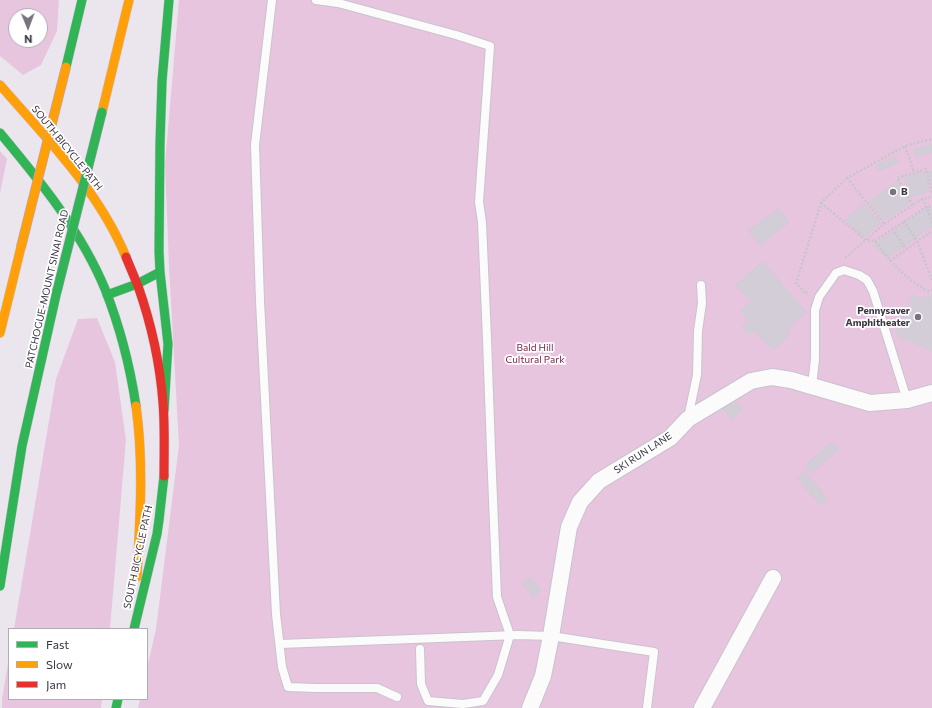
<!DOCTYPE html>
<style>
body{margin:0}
#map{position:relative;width:932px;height:708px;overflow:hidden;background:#ebe6ee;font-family:Commissioner,sans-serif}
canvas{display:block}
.legend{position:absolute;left:8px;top:628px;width:140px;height:72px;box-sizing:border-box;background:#fff;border:1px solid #b1adb4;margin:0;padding:5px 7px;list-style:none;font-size:12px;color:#3b3343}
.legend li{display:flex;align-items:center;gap:8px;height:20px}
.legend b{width:20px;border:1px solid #b1adb4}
.north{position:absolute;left:8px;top:8px;width:40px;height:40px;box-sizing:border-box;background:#fff;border:1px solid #b1adb4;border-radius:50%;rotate:179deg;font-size:11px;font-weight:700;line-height:16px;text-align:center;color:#3b3343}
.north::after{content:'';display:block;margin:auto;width:14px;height:18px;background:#79727f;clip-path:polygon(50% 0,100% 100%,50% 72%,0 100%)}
</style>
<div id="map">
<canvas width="932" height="708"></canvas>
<ul class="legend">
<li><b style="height:5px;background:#30b455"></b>Fast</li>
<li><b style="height:5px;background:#ff9f0a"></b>Slow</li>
<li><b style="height:5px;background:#e5322d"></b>Jam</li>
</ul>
<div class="north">N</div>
</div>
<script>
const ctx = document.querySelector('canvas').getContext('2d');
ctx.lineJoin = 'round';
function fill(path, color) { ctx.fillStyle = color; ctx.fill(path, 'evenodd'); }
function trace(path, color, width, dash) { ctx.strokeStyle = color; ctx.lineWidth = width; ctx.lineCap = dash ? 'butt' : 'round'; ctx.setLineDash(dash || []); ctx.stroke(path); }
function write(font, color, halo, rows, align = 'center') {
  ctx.font = font + ' Commissioner,sans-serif'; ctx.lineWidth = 3.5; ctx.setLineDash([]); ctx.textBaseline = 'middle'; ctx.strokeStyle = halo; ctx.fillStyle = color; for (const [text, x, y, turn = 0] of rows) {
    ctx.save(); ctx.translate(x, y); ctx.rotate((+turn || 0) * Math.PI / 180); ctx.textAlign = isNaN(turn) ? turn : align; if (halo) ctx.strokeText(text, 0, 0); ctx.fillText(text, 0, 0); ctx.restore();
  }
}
const green = new Path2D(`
 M0,0H59L57,31L41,65L23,75L0,56ZM16,16H40V40H16Z
 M179,0H932V708H138L140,699H147V668L156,629L179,445L169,266L165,164Z
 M0,151L7,159L0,193Z
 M97,318L115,362L126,440L110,629H14L56,379L78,319Z
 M9,657V699H102L101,708H2V699Z`);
const building = new Path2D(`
 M932,145V153L916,156L914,149Z
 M896,157L899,162L879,171L876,166Z
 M928,171H932V185Z
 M924,172L930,191L910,197L904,178Z
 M897,182L910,203L884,220L869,202Z
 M864,204L880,223L863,238L846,220Z
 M927,208H932V227H930L887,258L874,246Z
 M779,209L789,222L760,245L749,231Z
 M763,262L806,312L791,325L793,326L786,332L789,335L773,350L754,330L749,335L742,327L749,321L741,311L751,302L736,285Z
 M913,295L919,299L932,295V351L896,335Z
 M732,398L742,410L731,419L721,406Z
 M832,442L839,449L812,473L806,466Z
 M805,472L828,499L821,505L797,479Z
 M531,578L541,590L533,597L523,584Z`);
const path = new Path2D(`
 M905,146L914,172
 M847,178L884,224
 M922,199L927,208L932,224
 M821,203L866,240L875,241C891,262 904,278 928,291L932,290
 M913,205L897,178L926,169L932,193
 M904,221L917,241L932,280
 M892,229L906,249
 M875,241L926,207L932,206
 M845,258L884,224L922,199L932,197
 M890,261L932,231
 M807,292L806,294L796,283L821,203L847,178L905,146L932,139`);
const lane = new Path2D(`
 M272,0L255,145L260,301L276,614L282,667L288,687L316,688H377L397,697
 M316,0L338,3L456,35L490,46L479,202L482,222L487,339L491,451L497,597L510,635L498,675L483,701L463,704L428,701L421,684L420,649
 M812,386L815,359V310L819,297L836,273L844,270L859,275L867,280L873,291L907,400
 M688,418L697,375L698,331L702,303L701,285
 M280,644L517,635L551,636L654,652L647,708`);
const street = new Path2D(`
 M530,708L543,676L551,636L569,527L580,502L599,481L670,438L688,419L751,381L772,377L791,380L870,403L907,400L932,393
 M702,708L773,578`);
const fast = new Path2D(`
 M66,67L82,0
 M0,133C40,181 81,231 105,289C120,327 130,366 136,406
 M107,295L137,284L160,272
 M164,411L168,344L160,272L159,251L160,143L162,81L169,0
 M0,586L22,446L57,291
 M134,629L157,534L159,520L164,476
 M116,708L118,699`);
const slow = new Path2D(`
 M0,85C47,139 99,191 126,257
 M102,112L129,0
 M0,333L21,247
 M136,406C144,463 140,520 137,577`);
const jam = new Path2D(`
 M126,257C130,267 134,276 138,286C151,323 160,363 163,403C165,427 164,452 164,476`);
const fastBridge = new Path2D(`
 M57,291L102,112`);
const slowBridge = new Path2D(`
 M21,247L66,67`);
const markers = [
 [893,192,4,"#79727f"],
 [918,317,4,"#79727f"]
];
const streetNames = [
 ["SOUTH BICYCLE PATH",67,148,51],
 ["PATCHOGUE-MOUNT SINAI ROAD",47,289,-77],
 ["SKI RUN LANE",643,453,-33],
 ["SOUTH BICYCLE PATH",138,557,-78]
];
const poiNames = [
 ["B",901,192],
 ["Pennysaver",910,311,"right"],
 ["Amphitheater",910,323,"right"]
];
const parkNames = [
 ["Bald Hill",535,348],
 ["Cultural Park",535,360]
];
fill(green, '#e8c5de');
fill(building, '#d2cdd6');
trace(building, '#d1ccd6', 1);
trace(lane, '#c9c3cc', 10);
trace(street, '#c9c3cc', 18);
trace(fast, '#cfc4d4', 10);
trace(slow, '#cfc4d4', 10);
trace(jam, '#cfc4d4', 10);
trace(path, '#c9c5cc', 2.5, [2, 2]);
trace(lane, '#fcfbfc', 8);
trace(street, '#fcfbfc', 16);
trace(fast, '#30b455', 9);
trace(slow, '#ff9f0a', 9);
trace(jam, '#e5322d', 9);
trace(fastBridge, '#b6a1c6', 10, []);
trace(slowBridge, '#b6a1c6', 10, []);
trace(fastBridge, '#30b455', 9);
trace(slowBridge, '#ff9f0a', 9);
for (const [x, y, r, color] of markers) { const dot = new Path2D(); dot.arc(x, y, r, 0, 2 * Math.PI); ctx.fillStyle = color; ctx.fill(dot); trace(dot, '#fff', 1.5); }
write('10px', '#3b3343', '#fff', streetNames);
write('bold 10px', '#3b3343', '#fff', poiNames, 'left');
write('10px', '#74274a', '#fff', parkNames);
</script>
